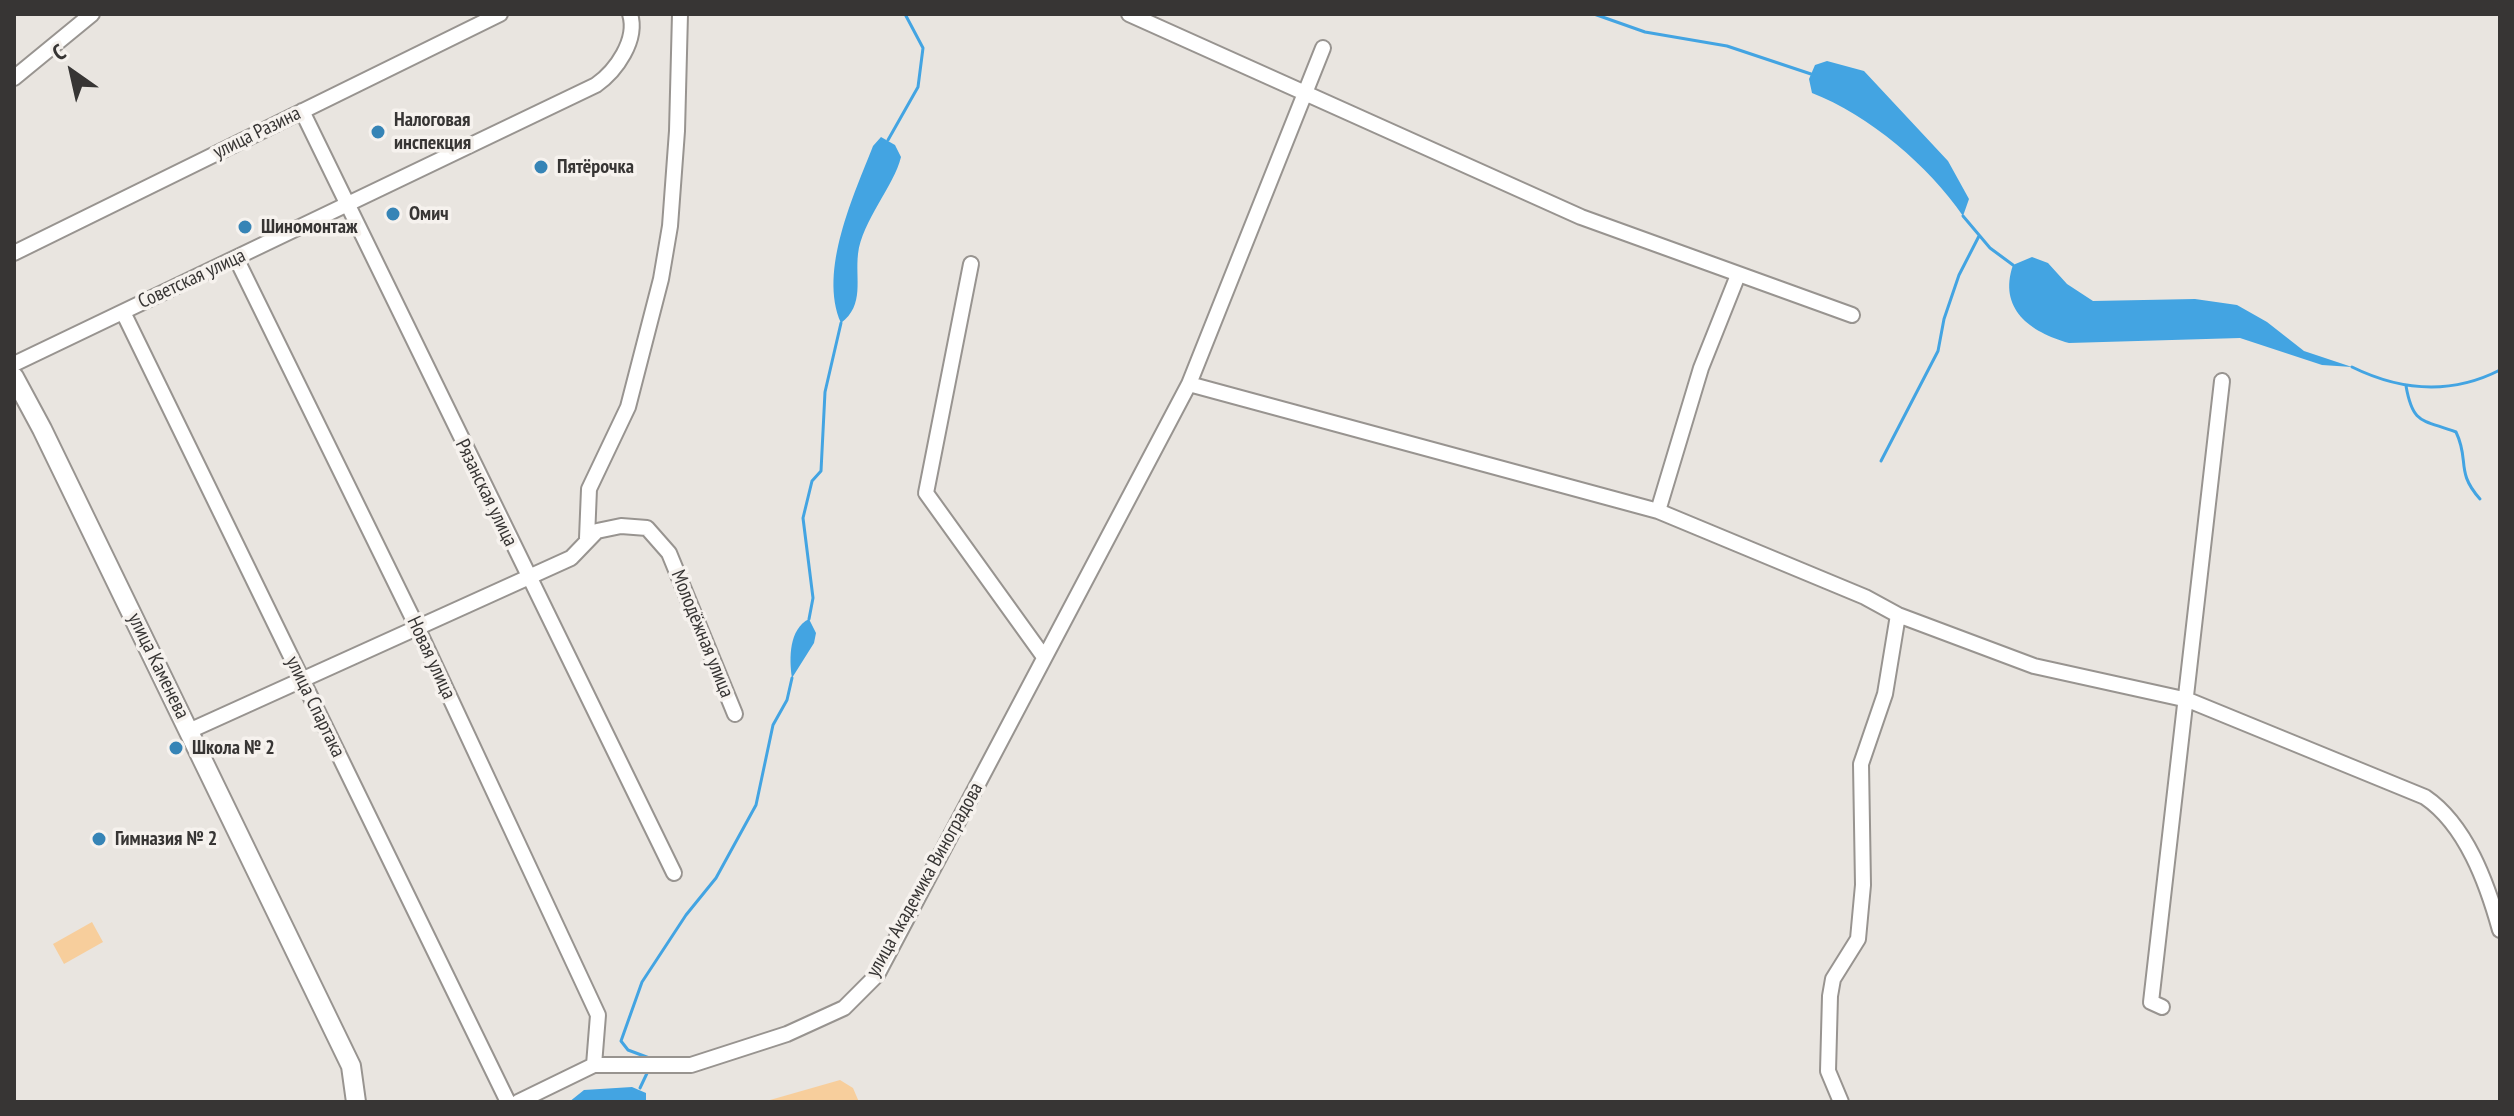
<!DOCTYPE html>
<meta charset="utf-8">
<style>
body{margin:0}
#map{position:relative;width:2514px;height:1116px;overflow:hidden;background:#e9e5e0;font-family:"PT Sans Narrow",sans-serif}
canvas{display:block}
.frame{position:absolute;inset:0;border:16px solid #373534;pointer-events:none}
.north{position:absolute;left:32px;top:32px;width:80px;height:80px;-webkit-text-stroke:6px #f6f2ee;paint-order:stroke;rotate:326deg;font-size:22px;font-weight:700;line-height:32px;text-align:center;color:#373534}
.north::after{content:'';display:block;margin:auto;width:28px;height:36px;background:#373534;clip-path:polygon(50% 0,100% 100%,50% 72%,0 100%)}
</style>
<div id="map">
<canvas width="2514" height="1116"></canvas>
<div class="frame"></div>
<div class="north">С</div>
</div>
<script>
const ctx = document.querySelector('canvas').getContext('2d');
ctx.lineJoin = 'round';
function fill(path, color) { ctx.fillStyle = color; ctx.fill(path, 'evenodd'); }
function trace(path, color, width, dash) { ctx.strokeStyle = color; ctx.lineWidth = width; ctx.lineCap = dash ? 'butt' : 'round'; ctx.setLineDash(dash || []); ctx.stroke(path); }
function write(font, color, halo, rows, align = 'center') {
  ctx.font = font + ' "PT Sans Narrow",sans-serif'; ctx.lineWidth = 7; ctx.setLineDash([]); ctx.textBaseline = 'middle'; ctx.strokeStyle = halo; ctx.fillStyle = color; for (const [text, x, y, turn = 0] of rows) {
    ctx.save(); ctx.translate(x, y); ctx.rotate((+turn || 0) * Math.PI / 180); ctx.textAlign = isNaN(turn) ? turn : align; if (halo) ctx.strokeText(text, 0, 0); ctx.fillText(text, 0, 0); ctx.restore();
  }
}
const green = new Path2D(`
 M92,922L103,942L64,964L53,944Z
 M840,1080L853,1088L859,1102H763Z`);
const water = new Path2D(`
 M1827,61L1864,71L1948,161L1969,199L1963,216C1929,166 1869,115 1812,93L1809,79L1815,65Z
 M881,137L895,145L901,157C894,186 862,221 858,254C855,279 865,305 841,323C818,271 854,195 873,146Z
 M2032,257L2048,263L2067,284L2093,301L2195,299L2237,305L2267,322L2304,351L2352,367L2322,365L2240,338L2069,343C2030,332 1998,309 2013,265Z
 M809,619L816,633L814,643L792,678C789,658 789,629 809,619Z
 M632,1087L646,1093V1102H569L584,1090Z`);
const stream = new Path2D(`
 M1594,14L1645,32L1727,46L1811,74
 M888,140L918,87L923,48L905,14
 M1963,216L1990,248L2013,265
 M2352,367C2401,391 2451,395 2500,370
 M2406,386C2413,425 2422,419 2456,432C2470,461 2455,471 2480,499
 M1881,461L1938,351L1944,319L1959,275L1979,236
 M809,619L813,598L803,518L812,481L821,471L825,392L841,323
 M652,1059L628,1050L621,1041L642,982L686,915L716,878L756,805L773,725L787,700L792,678
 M640,1088L649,1069`);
const minor = new Path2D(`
 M1129,14L1581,217L1852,315
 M14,78L92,14
 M302,111L674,873
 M14,253L500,14
 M236,258L417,627L598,1015L594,1065
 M971,264L926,493L1044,657
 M123,312L508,1102
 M14,364L596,85C616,71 638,40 630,14
 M1189,384L1658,511L1865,597L1898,615L2034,666L2188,700L2425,797C2466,825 2487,883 2500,930
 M1658,511L1701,368L1738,275
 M587,538L589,489L628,407L661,279L670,226L677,131L680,14
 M189,731L571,558L597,531L621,526L647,528L669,553L735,714
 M2162,1007L2151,1002L2222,381
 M518,1102L594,1065H691L787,1034L844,1008L877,975L1189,384L1323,48
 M1841,1102L1828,1071L1830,996L1833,979L1858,939L1863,885L1861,764L1885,694L1898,615`);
const major = new Path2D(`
 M14,377L42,429L351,1066L356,1102`);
const markers = [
 [378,132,8,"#3684b6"],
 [541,167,8,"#3684b6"],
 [393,214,8,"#3684b6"],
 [245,227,8,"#3684b6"],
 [176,748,8,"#3684b6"],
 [99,839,8,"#3684b6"]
];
const poiNames = [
 ["Налоговая",394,120],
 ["инспекция",394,143],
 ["Пятёрочка",557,167],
 ["Омич",409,214],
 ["Шиномонтаж",261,227],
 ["Школа № 2",192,748],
 ["Гимназия № 2",115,839]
];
const streetNames = [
 ["улица Разина",257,133,-26],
 ["Советская улица",192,279,-25],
 ["Рязанская улица",486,493,64],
 ["Молодёжная улица",702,634,68],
 ["Новая улица",431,658,65],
 ["улица Каменева",158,666,64],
 ["улица Спартака",315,707,64],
 ["улица Академика Виноградова",925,880,-61]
];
fill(green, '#f7ce9c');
fill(water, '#43a4e2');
trace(stream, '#43a4e2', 3);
trace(minor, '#989490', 18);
trace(major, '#989490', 22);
trace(minor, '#fff', 14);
trace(major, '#fff', 18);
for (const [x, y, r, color] of markers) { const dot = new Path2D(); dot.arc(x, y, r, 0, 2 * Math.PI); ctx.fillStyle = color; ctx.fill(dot); trace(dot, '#f6f2ee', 3); }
write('bold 20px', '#373534', '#f6f2ee', poiNames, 'left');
write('20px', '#373534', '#f6f2ee', streetNames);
</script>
